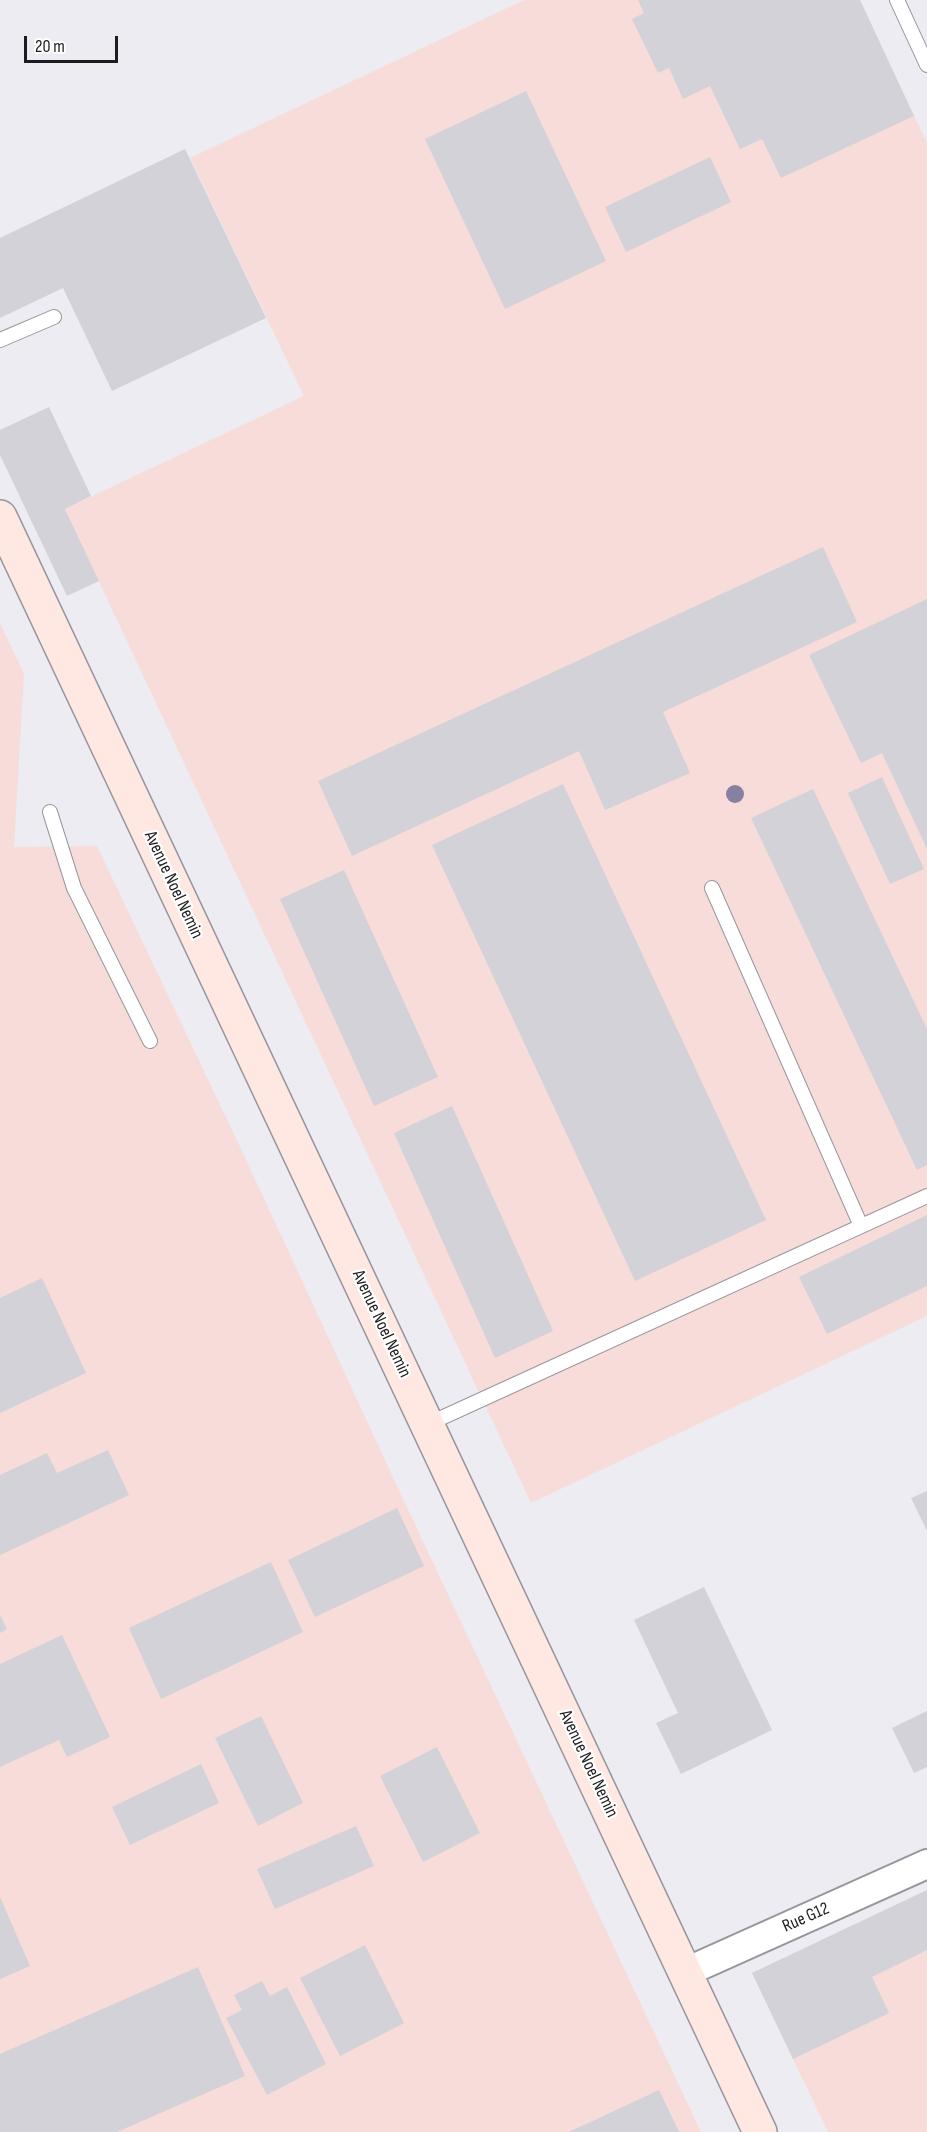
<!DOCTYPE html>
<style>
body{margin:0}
#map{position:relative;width:927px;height:2132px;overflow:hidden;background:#edecf2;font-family:"Sofia Sans Condensed",sans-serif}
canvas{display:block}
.scale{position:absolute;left:24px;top:36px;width:94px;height:27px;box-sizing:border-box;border:3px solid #1d1d1f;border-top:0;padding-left:8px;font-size:18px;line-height:21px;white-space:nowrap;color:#1d1d1f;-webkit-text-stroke:4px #fff;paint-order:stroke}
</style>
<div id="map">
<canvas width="927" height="2132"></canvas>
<div class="scale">20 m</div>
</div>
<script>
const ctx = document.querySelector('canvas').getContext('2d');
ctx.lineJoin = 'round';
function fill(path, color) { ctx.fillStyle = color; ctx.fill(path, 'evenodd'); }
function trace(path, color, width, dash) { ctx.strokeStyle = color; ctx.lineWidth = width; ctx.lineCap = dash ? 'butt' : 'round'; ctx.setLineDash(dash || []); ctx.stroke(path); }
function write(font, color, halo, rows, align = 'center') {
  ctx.font = font + ' "Sofia Sans Condensed",sans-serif'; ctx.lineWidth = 4.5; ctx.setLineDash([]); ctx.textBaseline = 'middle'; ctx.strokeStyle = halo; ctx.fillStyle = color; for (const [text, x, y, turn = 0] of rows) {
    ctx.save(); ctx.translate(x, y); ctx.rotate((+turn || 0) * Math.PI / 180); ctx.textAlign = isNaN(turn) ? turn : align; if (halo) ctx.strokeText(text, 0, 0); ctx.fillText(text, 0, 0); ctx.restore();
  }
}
const industrial = new Path2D(`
 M524,0H860L927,143V1316L531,1503L65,509L304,396L190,158Z
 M0,623L24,674L14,847L97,846L241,1149L397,1486L701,2132H0Z
 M927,1890V2132H828L752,1973Z`);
const building = new Path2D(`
 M638,0H860L914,116L781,178L762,139L740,149L710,86L683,99L669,68L658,73L632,19L644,13Z
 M526,91L606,261L505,309L425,139Z
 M185,149L266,318L112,391L63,288L0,318V238Z
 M710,157L731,202L626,252L605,207Z
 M49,407L91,496L65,509L99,581L67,596L0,455V430Z
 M823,547L857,622L663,712L690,773L605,810L579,751L352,856L318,781Z
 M927,599V849L882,753L861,763L809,655Z
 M882,777L924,869L890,884L848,793Z
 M563,784L766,1220L635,1281L432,845Z
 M813,789L927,1029V1165L917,1170L751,818Z
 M344,870L438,1077L374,1106L280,899Z
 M452,1106L553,1331L495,1358L394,1133Z
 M927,1215V1286L827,1334L799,1277Z
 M42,1278L86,1373L0,1413V1298Z
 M108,1450L129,1495L0,1555V1475L47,1453L57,1473Z
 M927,1491V1531L911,1498Z
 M397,1508L424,1566L315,1617L288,1560Z
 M271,1562L303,1632L161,1699L129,1628Z
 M704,1587L772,1730L681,1774L656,1723L678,1713L634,1620Z
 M0,1615L7,1629L0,1633Z
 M62,1635L110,1737L67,1757L59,1740L0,1767V1664Z
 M927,1711V1767L914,1773L892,1728Z
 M261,1716L303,1803L258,1826L215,1738Z
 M437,1747L480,1833L423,1862L380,1776Z
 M201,1764L219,1803L130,1845L112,1807Z
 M356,1826L374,1866L275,1909L257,1869Z
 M927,1890V1950L872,1977L889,2013L793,2059L752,1973Z
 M0,1897L30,1966L0,1979Z
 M365,1945L404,2023L340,2056L300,1978Z
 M198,1967L245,2076L117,2132H0V2054Z
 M262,1981L270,1996L287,1987L326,2064L267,2095L226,2018L242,2010L234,1995Z
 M659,2090L679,2132H569Z`);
const lane = new Path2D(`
 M897,0L927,65
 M0,340L54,317
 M50,812L74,888L150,1041
 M712,888L861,1226
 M428,1424L927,1196`);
const street = new Path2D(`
 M686,1972L927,1864`);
const secondary = new Path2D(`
 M0,517L760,2132`);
const trees = [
 [735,794]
];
const streetNames = [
 ["Avenue Noel Nemin",173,885,65],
 ["Avenue Noel Nemin",381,1324,65],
 ["Avenue Noel Nemin",588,1764,65],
 ["Rue G12",806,1918,-24]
];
fill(industrial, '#f7dcd9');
fill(building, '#d3d2d8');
trace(lane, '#97969c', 16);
trace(street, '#97969c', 32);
trace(secondary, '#97969c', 36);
trace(lane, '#fff', 14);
trace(street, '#fff', 28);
trace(secondary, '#ffe8e2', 33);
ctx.fillStyle = '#8880a0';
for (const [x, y] of trees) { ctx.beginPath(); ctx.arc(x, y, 9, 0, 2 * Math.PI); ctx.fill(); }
write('18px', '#1d1d1f', '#fff', streetNames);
</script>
